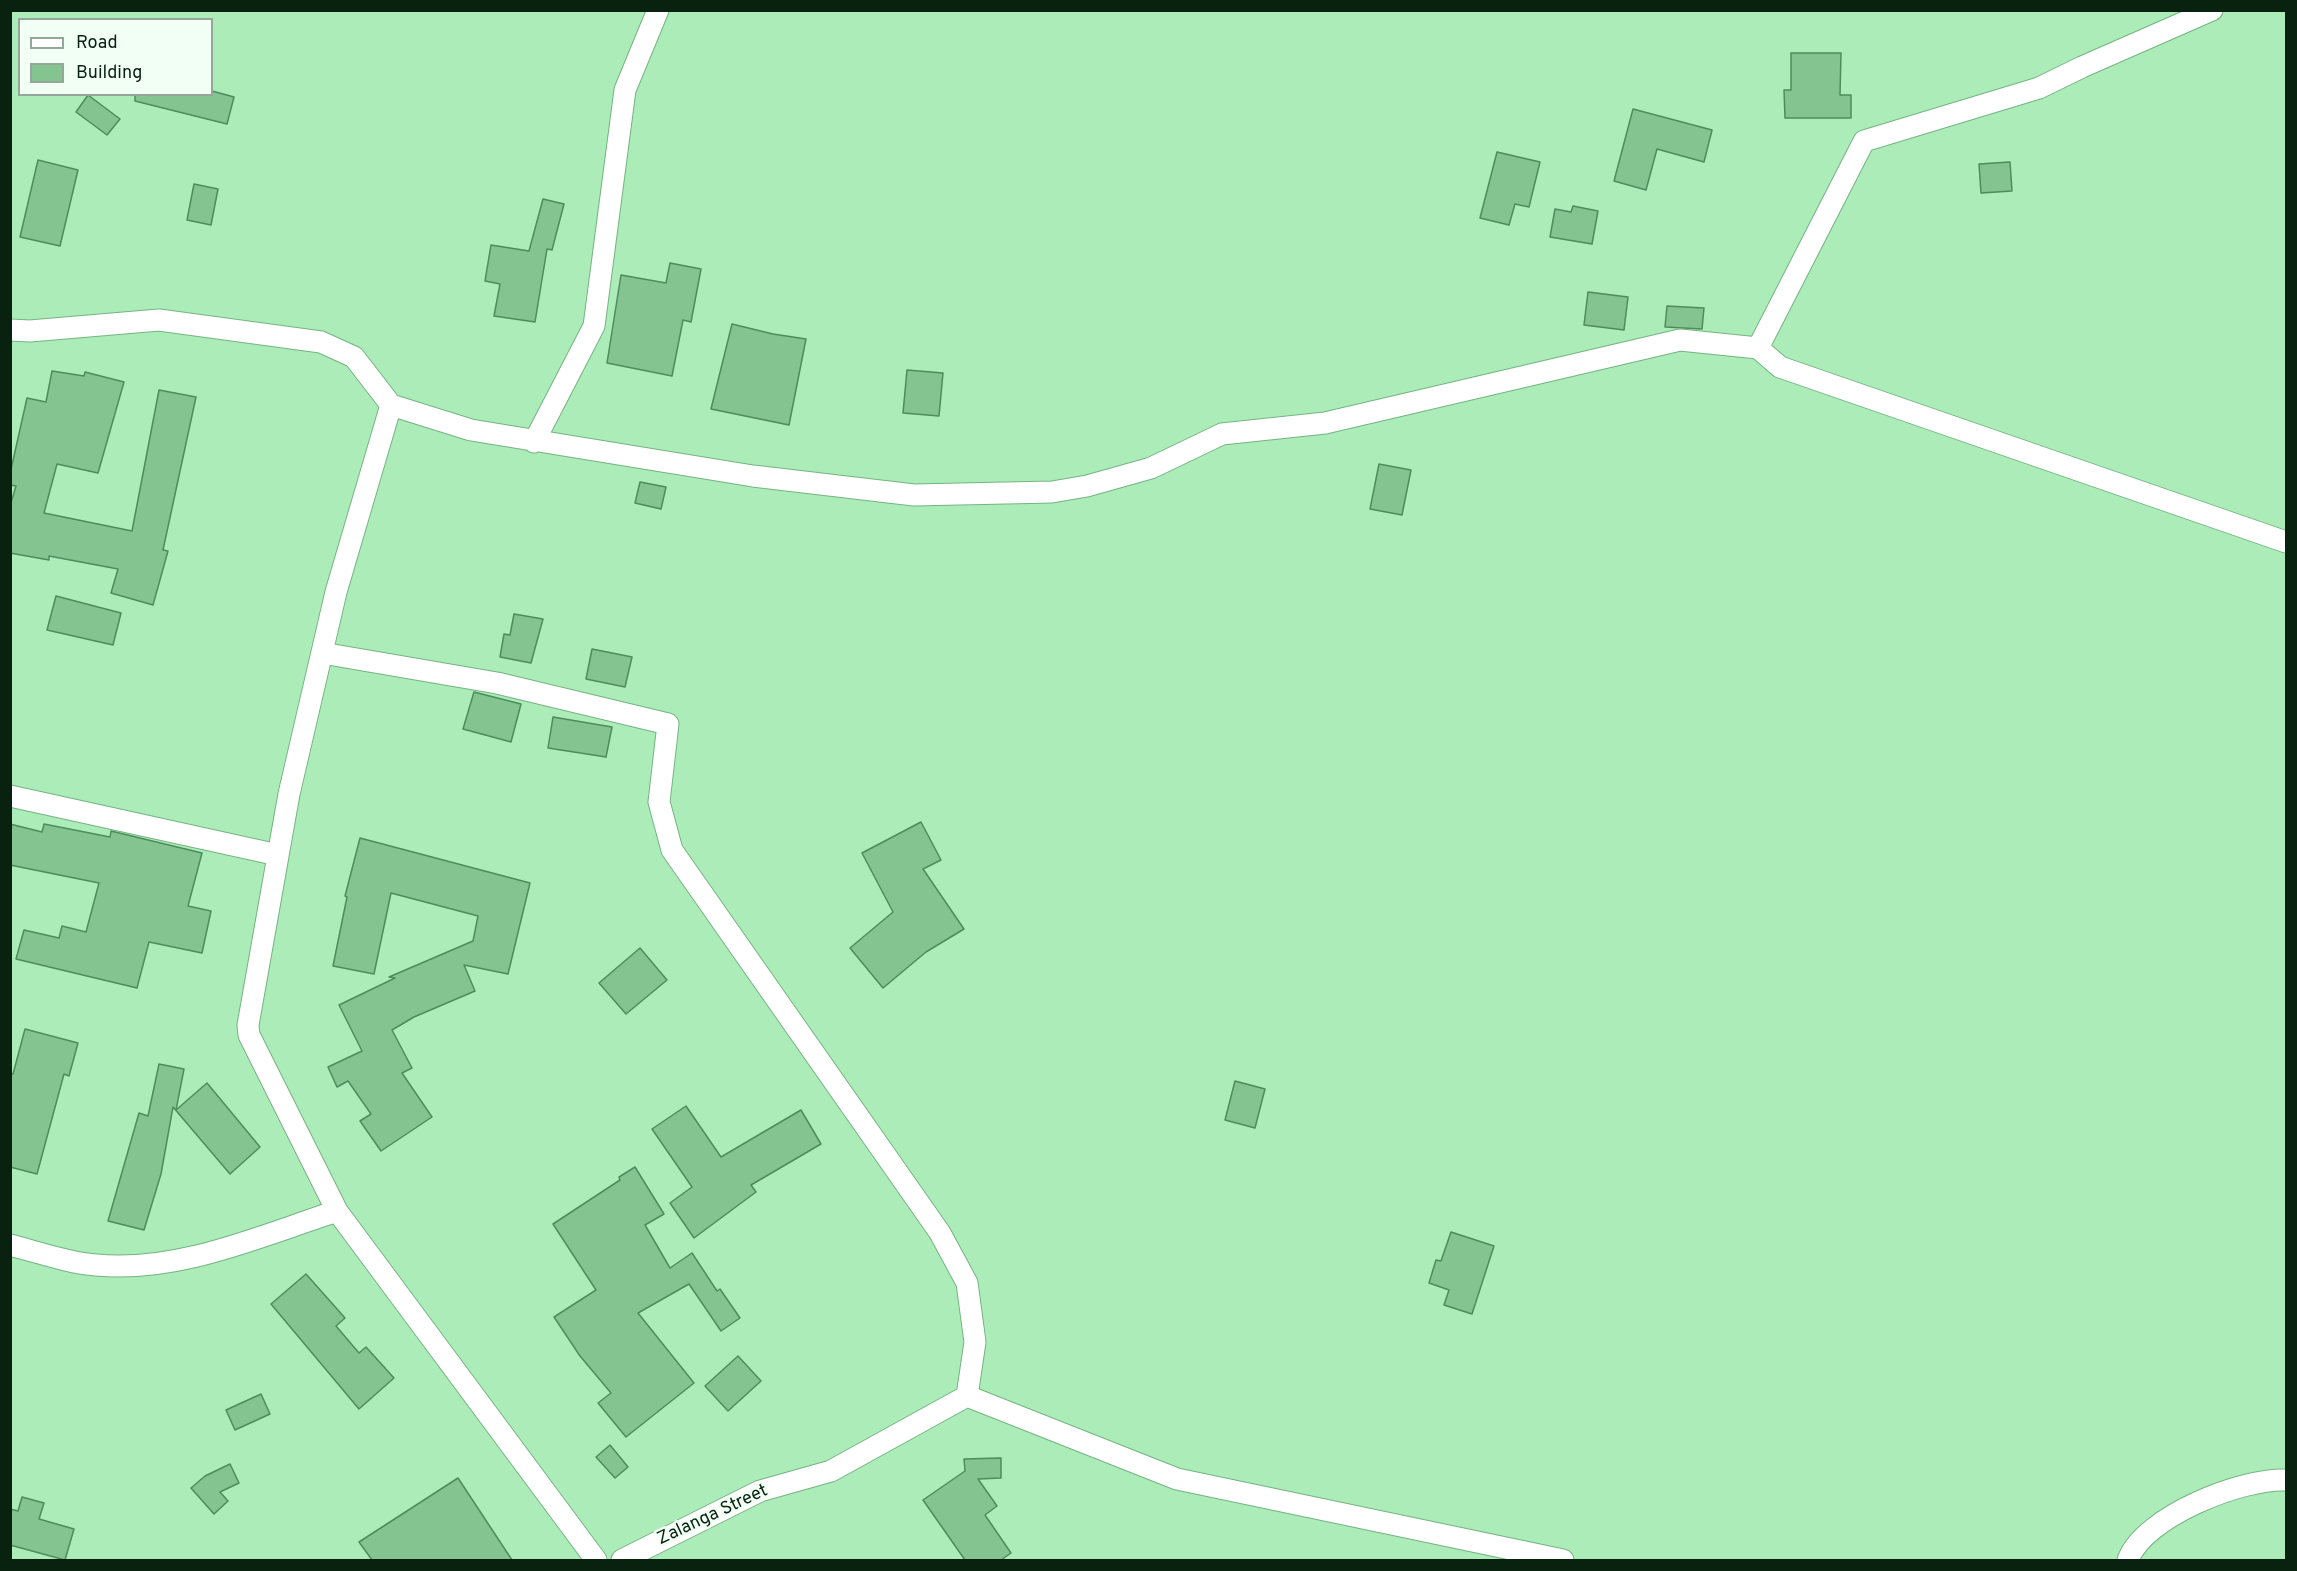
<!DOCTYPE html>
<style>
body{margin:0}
#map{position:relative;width:2297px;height:1571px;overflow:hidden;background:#abecb8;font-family:Overpass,sans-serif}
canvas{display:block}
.frame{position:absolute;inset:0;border:12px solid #08220f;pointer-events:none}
.legend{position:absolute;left:18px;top:18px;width:195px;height:78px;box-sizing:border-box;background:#f2fff4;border:2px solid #94a798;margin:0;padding:8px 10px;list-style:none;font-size:18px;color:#08220f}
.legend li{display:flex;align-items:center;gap:12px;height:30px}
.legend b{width:30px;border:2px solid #94a798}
</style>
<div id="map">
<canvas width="2297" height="1571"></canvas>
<div class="frame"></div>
<ul class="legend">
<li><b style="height:8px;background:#fff"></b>Road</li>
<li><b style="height:16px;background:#84c491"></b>Building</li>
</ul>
</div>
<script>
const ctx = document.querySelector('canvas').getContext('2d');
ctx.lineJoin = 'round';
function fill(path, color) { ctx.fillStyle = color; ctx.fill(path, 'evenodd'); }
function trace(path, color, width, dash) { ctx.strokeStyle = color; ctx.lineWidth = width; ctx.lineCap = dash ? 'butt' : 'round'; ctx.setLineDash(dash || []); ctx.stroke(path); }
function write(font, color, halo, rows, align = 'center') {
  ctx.font = font + ' Overpass,sans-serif'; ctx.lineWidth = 5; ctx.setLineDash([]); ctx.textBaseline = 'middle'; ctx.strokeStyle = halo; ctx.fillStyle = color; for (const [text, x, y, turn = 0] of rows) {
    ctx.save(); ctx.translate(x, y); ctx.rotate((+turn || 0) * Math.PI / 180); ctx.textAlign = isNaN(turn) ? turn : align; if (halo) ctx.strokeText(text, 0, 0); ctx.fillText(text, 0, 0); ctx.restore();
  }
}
const building = new Path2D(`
 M1791,53H1841L1840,95H1851V118H1785L1784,90H1791Z
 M212,91L234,97L227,124L135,101V94H212Z
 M88,95L120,119L107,135L76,112Z
 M1633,109L1712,130L1704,162L1657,149L1646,190L1614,181Z
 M1497,152L1540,162L1529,207L1515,204L1509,225L1480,218Z
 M38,160L78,170L60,246L20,237Z
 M2010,162L2012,191L1981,193L1979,164Z
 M194,184L218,189L211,225L187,220Z
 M543,199L564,204L552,250L547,249L535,322L494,316L500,284L485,281L491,245L529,251Z
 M1573,206L1598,211L1592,244L1550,237L1555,209L1571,212Z
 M670,263L701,269L691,322L683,320L672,376L607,363L621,275L666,283Z
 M1588,292L1628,297L1624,330L1584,325Z
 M1667,306L1704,308L1702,329L1665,327Z
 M732,324L773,334L806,339L789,425L711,409Z
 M907,370L943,373L939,416L903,413Z
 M52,371L84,376L85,372L124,382L98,473L57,464L44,513L132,531L159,390L196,397L163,550L168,551L153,605L111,593L118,569L49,556V560L10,553V506L16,486L10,485V474L27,398L46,402Z
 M1379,464L1411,470L1402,515L1370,509Z
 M640,482L666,487L661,509L635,503Z
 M56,596L121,613L113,645L47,630Z
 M514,614L543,619L531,663L500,657L504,634L510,635Z
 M592,649L632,657L625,687L586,679Z
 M474,692L521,704L511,742L463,729Z
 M553,717L612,727L606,757L548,748Z
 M921,822L941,860L923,869L964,929L926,952L883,988L850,948L893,912L862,853Z
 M10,824L42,832L44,824L110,837L111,831L202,853L188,906L211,911L202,953L149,942L137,988L16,959L24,930L59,938L62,926L86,932L99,883L10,865Z
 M360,838L530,883L508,974L464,965L475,991L414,1017L392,1030L412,1068L402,1073L432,1117L381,1151L360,1121L371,1114L348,1081L337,1087L328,1067L362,1051L339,1005L395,978L389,977L473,941L478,916L391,893L374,974L333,966L347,897L345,896Z
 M640,948L667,980L626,1014L599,983Z
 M25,1029L78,1043L69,1076L64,1074L37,1174L10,1167V1073L13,1074Z
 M159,1064L184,1069L176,1110L207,1083L260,1147L230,1174L173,1107L161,1174L144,1230L108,1221L139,1113L148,1116Z
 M1235,1081L1265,1089L1255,1128L1225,1120Z
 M686,1106L721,1157L801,1110L821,1144L751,1185L756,1192L694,1238L670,1203L692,1187L652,1129Z
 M635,1167L664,1214L645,1225L670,1268L692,1253L717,1291L720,1289L740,1318L721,1331L689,1284L638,1313L694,1383L626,1437L598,1403L611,1393L580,1356L554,1317L596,1290L553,1224L620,1180L619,1177Z
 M1451,1232L1494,1246L1472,1314L1444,1305L1449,1290L1429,1283L1436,1260L1441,1261Z
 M306,1274L345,1318L336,1326L359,1353L366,1347L394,1378L359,1409L271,1304Z
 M738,1356L761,1381L728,1411L705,1386Z
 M261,1394L270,1414L235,1430L226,1410Z
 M610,1445L628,1467L615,1478L596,1457Z
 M1001,1458V1478L978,1479L997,1506L985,1515L1011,1553L1001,1560H965L923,1500L965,1471L964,1459Z
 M230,1464L239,1483L220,1492L228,1501L214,1514L191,1488L205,1476Z
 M458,1478L512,1560H372L359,1542Z
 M22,1497L44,1503L39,1519L74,1529L65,1560L10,1545V1509L18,1511Z`);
const minor = new Path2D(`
 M10,330L30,331L159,320L321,342L354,357L391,405L471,430L753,476L914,495L1052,492L1087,486L1151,468L1222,434L1325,423L1680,340L1758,348L1864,141L2039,88L2082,67L2212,10
 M1758,348L1780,367L2286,542
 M391,405L336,592L289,794L248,1025L249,1035L337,1211L596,1560
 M534,442L594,326L625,90L658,10
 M322,653L497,683L668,724L659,802L672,850L940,1233L967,1283L975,1342L967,1396
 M10,796L278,855
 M10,1245C38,1252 68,1263 96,1265C178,1273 260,1236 337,1211
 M967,1396L1177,1479L1563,1560
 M622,1560L760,1491L831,1471L967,1396
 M2128,1560C2144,1516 2243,1478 2286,1480`);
const streetNames = [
 ["Zalanga Street",713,1516,-25]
];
fill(building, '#84c491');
trace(building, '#4e8c5c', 1.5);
trace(minor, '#75b482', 23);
trace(minor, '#fff', 21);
write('18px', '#08220f', '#f2fff4', streetNames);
</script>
